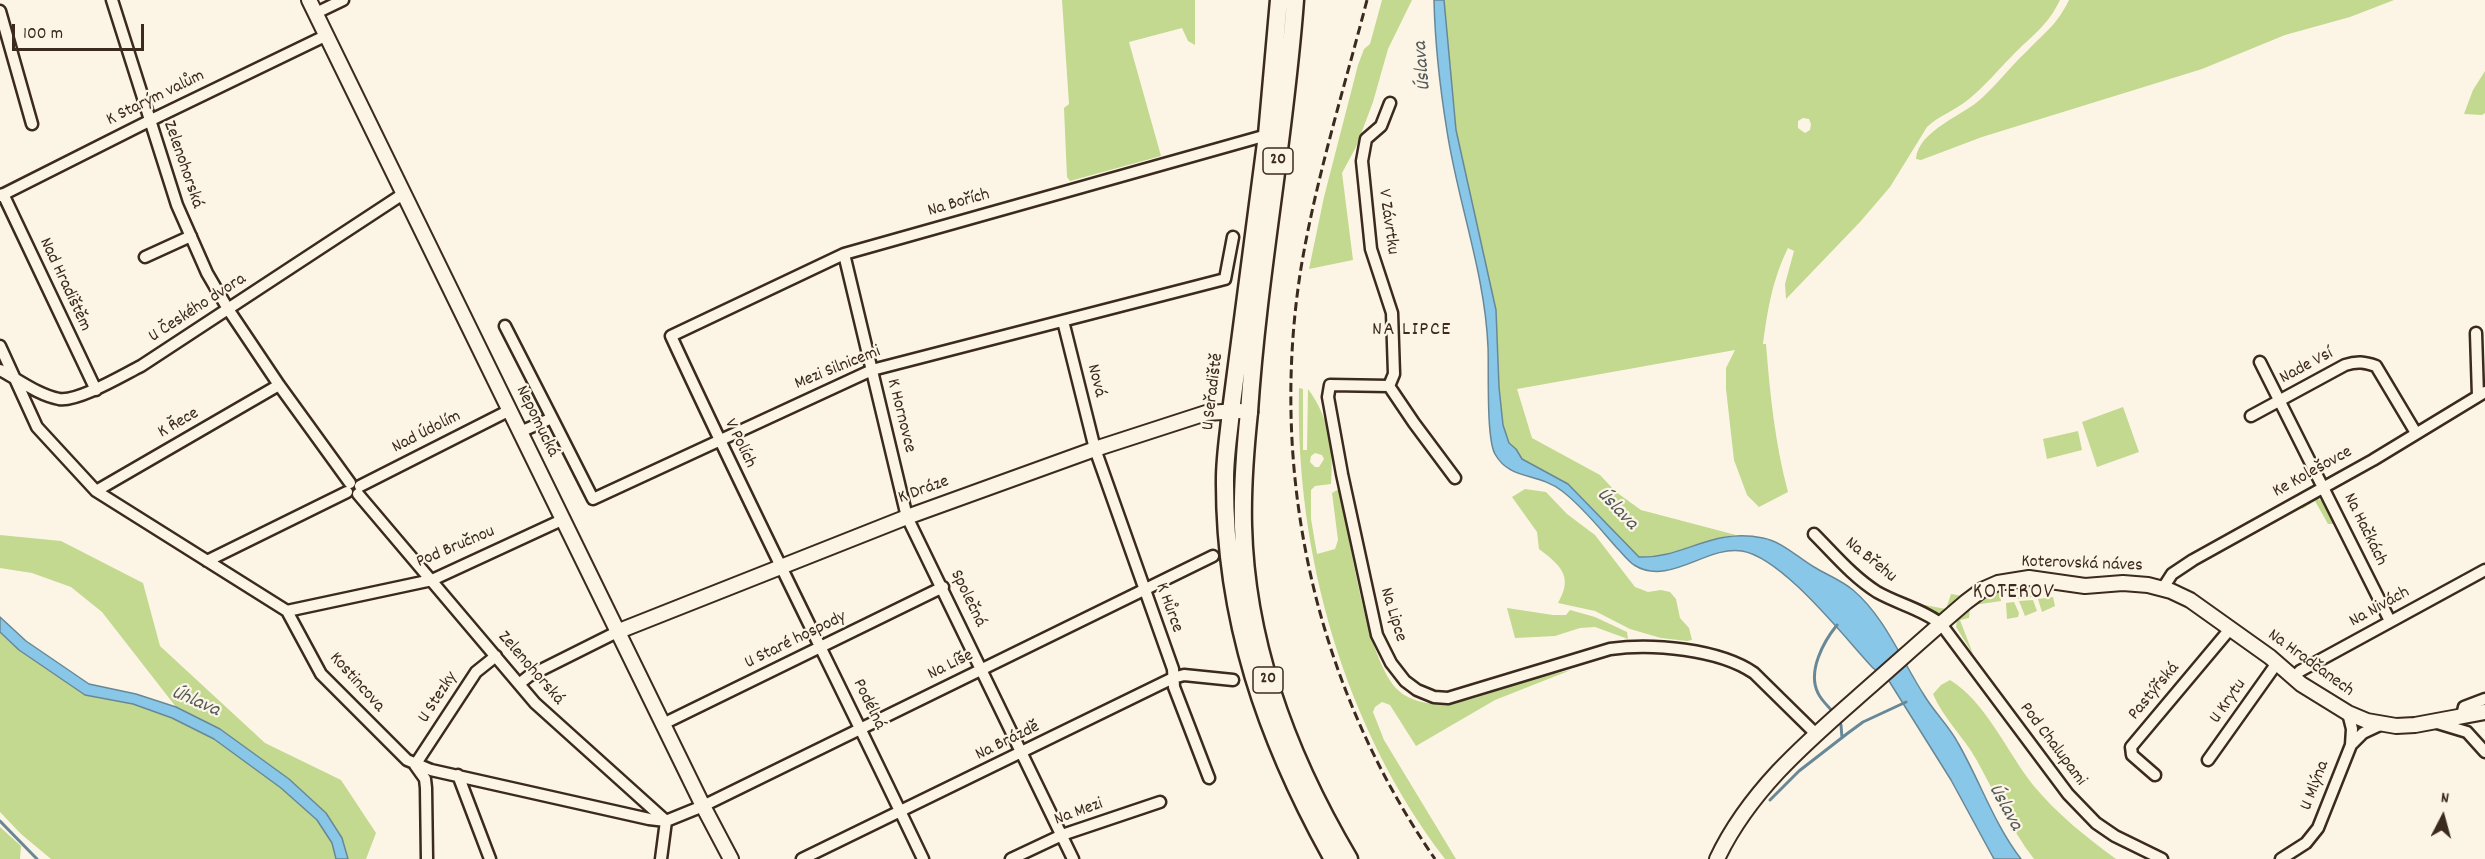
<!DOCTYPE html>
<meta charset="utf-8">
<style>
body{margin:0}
#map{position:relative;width:2485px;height:859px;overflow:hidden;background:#fcf5e5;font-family:Dekko,sans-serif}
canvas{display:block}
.north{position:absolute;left:2413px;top:787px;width:60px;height:60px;-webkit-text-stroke:4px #fcf5e5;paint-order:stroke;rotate:6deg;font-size:16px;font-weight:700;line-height:24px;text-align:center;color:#3b2a1e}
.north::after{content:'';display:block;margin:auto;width:21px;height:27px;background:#3b2a1e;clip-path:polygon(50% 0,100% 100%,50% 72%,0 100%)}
.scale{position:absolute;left:12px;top:24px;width:132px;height:27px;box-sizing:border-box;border:3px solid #3b2a1e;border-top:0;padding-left:8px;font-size:18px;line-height:21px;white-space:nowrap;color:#3b2a1e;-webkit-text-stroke:4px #fcf5e5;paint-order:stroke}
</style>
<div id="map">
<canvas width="2485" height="859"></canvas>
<div class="north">N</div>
<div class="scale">100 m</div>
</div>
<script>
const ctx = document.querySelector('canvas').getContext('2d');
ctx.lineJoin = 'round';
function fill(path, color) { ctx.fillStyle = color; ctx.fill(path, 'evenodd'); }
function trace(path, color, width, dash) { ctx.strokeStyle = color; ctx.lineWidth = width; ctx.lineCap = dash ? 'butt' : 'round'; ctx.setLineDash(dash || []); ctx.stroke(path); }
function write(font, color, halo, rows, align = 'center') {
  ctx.font = font + ' Dekko,sans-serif'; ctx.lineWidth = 4.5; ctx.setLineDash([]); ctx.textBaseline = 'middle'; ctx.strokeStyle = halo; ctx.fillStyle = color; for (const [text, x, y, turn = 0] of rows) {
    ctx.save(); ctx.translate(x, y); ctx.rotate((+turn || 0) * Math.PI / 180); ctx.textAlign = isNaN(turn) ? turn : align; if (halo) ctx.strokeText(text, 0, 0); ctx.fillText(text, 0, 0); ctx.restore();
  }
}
const green = new Path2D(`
 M1062,0H1195V45L1188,41L1182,28L1129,42L1161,156L1070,181L1067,177L1064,108L1069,104Z
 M1382,0H1412L1388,49L1373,102L1356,147L1342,173L1353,260L1309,269L1324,197L1358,65L1364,49L1370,44Z
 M1444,0H2060C2047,27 2032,35 2012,56C1998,70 1985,86 1969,99C1956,110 1940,115 1927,127L1890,187L1860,222L1786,299L1785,284L1794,251L1788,248C1772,281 1768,308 1763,344H1766C1770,395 1775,443 1788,492L1786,493L1759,507L1747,495L1734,460L1726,389V368L1735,350L1517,389L1532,438L1600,475L1616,492L1641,510L1736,535C1703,538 1672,558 1639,557L1568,484L1522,459L1516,449L1509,443L1503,425L1499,387L1496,310L1456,130ZM1803,118L1809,119L1811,124L1810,130L1805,133L1798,128V121Z
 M2069,0H2394L2350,17L2285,35L2202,69L1982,137L1921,160L1916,159C1918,130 1965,115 1983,97C1999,82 2012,65 2028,50C2047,30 2056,26 2069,0Z
 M2485,71V113L2482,115L2464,114L2473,90Z
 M1299,388L1303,389V450H1307L1308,389C1329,417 1334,449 1331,484L1315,486L1311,490V519L1317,554L1335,549L1338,540L1332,493L1337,490L1340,491C1350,537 1366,662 1399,691C1409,700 1426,704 1438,704C1466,704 1495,690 1522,682C1538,677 1554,674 1571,670L1495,700L1416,746L1390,705L1382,702L1375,707L1373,712L1384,740L1456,859H1445C1344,727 1295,553 1299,388ZM1315,453L1322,455L1324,459L1319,467H1315L1310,462L1311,456Z
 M2123,407L2139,452L2097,467L2082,422Z
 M2078,431L2082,450L2047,459L2043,439Z
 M1525,489L1546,492L1567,514L1595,535L1635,587L1648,592L1661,590L1670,592L1676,599L1680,618L1689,628L1692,640L1687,641L1661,638L1630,629L1595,611L1558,603C1574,576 1560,565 1539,549L1537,532L1512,497Z
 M2315,498L2323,501L2334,524H2328L2315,501L2302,509L2301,506Z
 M0,535L61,541L143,583L160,646L265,743L341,780L376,833L366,859H348L342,838L326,813L289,779L220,729L176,707L102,612L71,587L32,573L0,568Z
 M1857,571L1890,594L1919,604L1946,609L1951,594L1963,596L1938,616L1887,595Z
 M2029,584L2032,597L2018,599L2017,585Z
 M2000,590L2001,601L1974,605L1973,602Z
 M2053,597L2055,606L2042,612L2038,599Z
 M2033,600L2037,611L2025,616L2019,601Z
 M2014,602L2019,613L2018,617L2007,619L2006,603Z
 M1507,608L1553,615H1566L1570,610L1595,617L1627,632L1628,639L1595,627L1580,628L1555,636L1515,638Z
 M1970,608L1969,618L1960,620L1973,654L1956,627L1957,619Z
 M0,632L19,650L85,695L133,704L172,718L214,739L281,788L317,820L332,843L336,859H51L21,834L0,812Z
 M1950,680C1986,702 2007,752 2033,785C2057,814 2086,837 2116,859H2034C2010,828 1995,793 1976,759C1963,736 1943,718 1933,694L1941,685Z
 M0,827L21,846L20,859H0Z`);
const water = new Path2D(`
 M1434,0H1444L1456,130L1496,310L1499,387L1503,425L1509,443L1516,449L1522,459L1568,484L1639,557C1683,559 1712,527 1763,538C1783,542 1797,557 1814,567C1827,575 1841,580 1853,590C1885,617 1902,661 1924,695C1934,712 1949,726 1958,743C1980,781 1994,824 2021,859H1994L1951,780L1889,681L1873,668C1844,637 1783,558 1742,551C1707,545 1669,587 1634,565C1628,561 1622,553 1617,548C1600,529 1582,506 1562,491C1538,472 1510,481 1495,454C1486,438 1489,369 1488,347C1485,273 1458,203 1447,131C1440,88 1435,43 1434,0Z
 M0,617L26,641L89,684L136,694L176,707L220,729L289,779L326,813L342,838L348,859H336L332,843L317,820L281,788L214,739L172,718L133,704L85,695L19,650L0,632Z`);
const stream = new Path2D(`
 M1833,712C1828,706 1821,700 1818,693C1807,671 1824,641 1837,625
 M1838,720L1841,725L1842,738
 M1770,800L1799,771L1848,733L1863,722L1906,702
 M0,821L37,859`);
const minor = new Path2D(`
 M112,0L177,205L207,273L228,309L279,385L350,483
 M0,11L32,124
 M316,13L343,0
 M3,194L96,390
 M0,196L149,121L327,35
 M844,254L907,517L1073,859
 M145,257L191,236
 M1063,321L1095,449L1173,669L1174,687L1209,778
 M505,326L552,418
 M2476,333L2478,396
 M0,346L37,427L96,491L287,611L321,674L407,760L431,770L649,819L666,821L661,859
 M2260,362L2390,621
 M0,370C19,380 38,395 59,399C78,402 123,375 141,366L403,194
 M1389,386L1394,374L1392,313L1371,249L1362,161L1366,139L1381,126L1390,103
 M2251,416L2345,365C2357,361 2365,362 2376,366L2416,433
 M520,432L552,418L593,499L872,370L1225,279L1233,237
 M1455,478L1414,423L1389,386L1330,385L1328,397L1342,474L1377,635L1391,663L1405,681L1417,690L1434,697L1448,698L1610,649C1652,643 1719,649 1754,673L1816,734
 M360,486L510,410
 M96,491L279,385
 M358,494L535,703L666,821L703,806L1213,556
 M1814,534C1834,554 1853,577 1877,592C1898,604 1922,609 1941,624L2068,794L2096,823L2115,836L2162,859
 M207,561L347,492
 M2163,588L2172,574L2193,560L2373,460L2485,392
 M287,611L432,580L564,519
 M2293,678L2300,671L2485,570
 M519,684L529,676L619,631
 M2348,713L2352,729L2351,745
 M2462,716L2464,707L2485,699
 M2434,722L2467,732L2485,752
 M663,724L943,587
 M2208,760L2277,663
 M415,765L476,672L496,656
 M415,765L425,779L426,788L427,859
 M458,775L490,859
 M2155,775L2132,755L2131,747L2230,629
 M802,859L1173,678L1184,675L1233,680
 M923,859C840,684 752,512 671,336L844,254L1267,135
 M1011,859L1062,835L1160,802
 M2281,859L2306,843L2318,828L2351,745L2363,733L2380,725`);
const tertiary = new Path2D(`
 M309,0L703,806L731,859
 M619,631L907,517L1095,449L1206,413L1240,411
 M1717,859C1750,789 1809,740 1867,689C1900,660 1932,631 1966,602L1982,590L1998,583L2029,578L2085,586L2123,583L2148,585L2171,591L2190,600L2270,657L2301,684L2348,713L2367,721L2396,726L2415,725L2485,712`);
const primary = new Path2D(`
 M1231,411L1267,135L1279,0
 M1249,412C1258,274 1285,138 1295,0`);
const trunk = new Path2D(`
 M1231,411C1229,433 1225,456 1225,479C1224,618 1266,739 1333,859
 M1249,412C1245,450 1242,488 1243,526C1246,645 1289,758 1349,859`);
const rail = new Path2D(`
 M1367,0C1344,89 1316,178 1301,268C1268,475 1316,687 1435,859`);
const shields = [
 [1278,161,30],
 [1268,680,30]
];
const shieldNames = [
 ["20",1278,161],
 ["20",1268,680]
];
const streetNames = [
 ["K Starým valům",156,99,-26],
 ["Zelenohorská",182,165,71],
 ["Na Bořích",959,204,-16],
 ["V Závrtku",1387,222,82],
 ["Nad Hradištěm",64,285,65],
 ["U Českého dvora",198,309,-33],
 ["Nade Vsí",2307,367,-28],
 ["Mezi Silnicemi",838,369,-22],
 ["Nová",1095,381,76],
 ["U Seřadiště",1214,392,-83],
 ["K Hornovce",900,416,76],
 ["Nepomucká",536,422,64],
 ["K Řece",179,424,-30],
 ["Nad Údolím",427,433,-27],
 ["V Polích",739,444,64],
 ["Ke Kolešovce",2313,473,-29],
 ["K Dráze",924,491,-20],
 ["Na Hačkách",2364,530,64],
 ["Pod Bručnou",456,548,-23],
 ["Na Břehu",1870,561,39],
 ["Koterovská náves",2082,565,2],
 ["Společná",967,599,64],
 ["K Hůrce",1168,608,70],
 ["Na Nivách",2380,608,-29],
 ["Na Lipce",1392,615,73],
 ["U Staré hospody",796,641,-26],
 ["Na Hradčanech",2310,664,36],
 ["Na Líše",951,666,-26],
 ["Zelenohorská",530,669,49],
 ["Kostincova",356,683,48],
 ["Pastýřská",2155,692,-50],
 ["U Stezky",439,698,-57],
 ["U Krytu",2229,702,-55],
 ["Podélná",868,705,64],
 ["Na Brázdě",1008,742,-26],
 ["Pod Chalupami",2052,745,53],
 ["U Mlýna",2316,786,-69],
 ["Na Mezi",1079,813,-20]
];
const waterNames = [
 ["Úslava",1424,66,-95],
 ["Úslava",1616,510,46],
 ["Úhlava",195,703,23],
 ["Úslava",2004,808,61]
];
const neighbourhoodNames = [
 ["NA LIPCE",1412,331]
];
const quarterNames = [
 ["KOTEROV",2014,594]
];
fill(green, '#c2d98f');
fill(water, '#88c7e8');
trace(water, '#698897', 1.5);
trace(stream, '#698897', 3);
trace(minor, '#3b2a1e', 15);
trace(tertiary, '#3b2a1e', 18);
trace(primary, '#3b2a1e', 21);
trace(trunk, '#3b2a1e', 21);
trace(minor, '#fcf5e5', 10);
trace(tertiary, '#fcf5e5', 14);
trace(primary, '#fcf5e5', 16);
trace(trunk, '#fcf5e5', 16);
trace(rail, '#3b2a1e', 3, [9, 4.5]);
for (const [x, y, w] of shields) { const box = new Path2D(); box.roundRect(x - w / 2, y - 13, w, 26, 4.5); ctx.fillStyle = '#fcf5e5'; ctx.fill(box); trace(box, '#3b2a1e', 1.5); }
write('bold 16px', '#3b2a1e', null, shieldNames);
write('18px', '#3b2a1e', '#fcf5e5', streetNames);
write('italic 20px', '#52595b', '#fcf5e5', waterNames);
ctx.letterSpacing = '1.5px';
write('20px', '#3b2a1e', '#fcf5e5', neighbourhoodNames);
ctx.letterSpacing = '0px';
ctx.letterSpacing = '1.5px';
write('21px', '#3b2a1e', '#fcf5e5', quarterNames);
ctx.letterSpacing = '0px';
</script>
